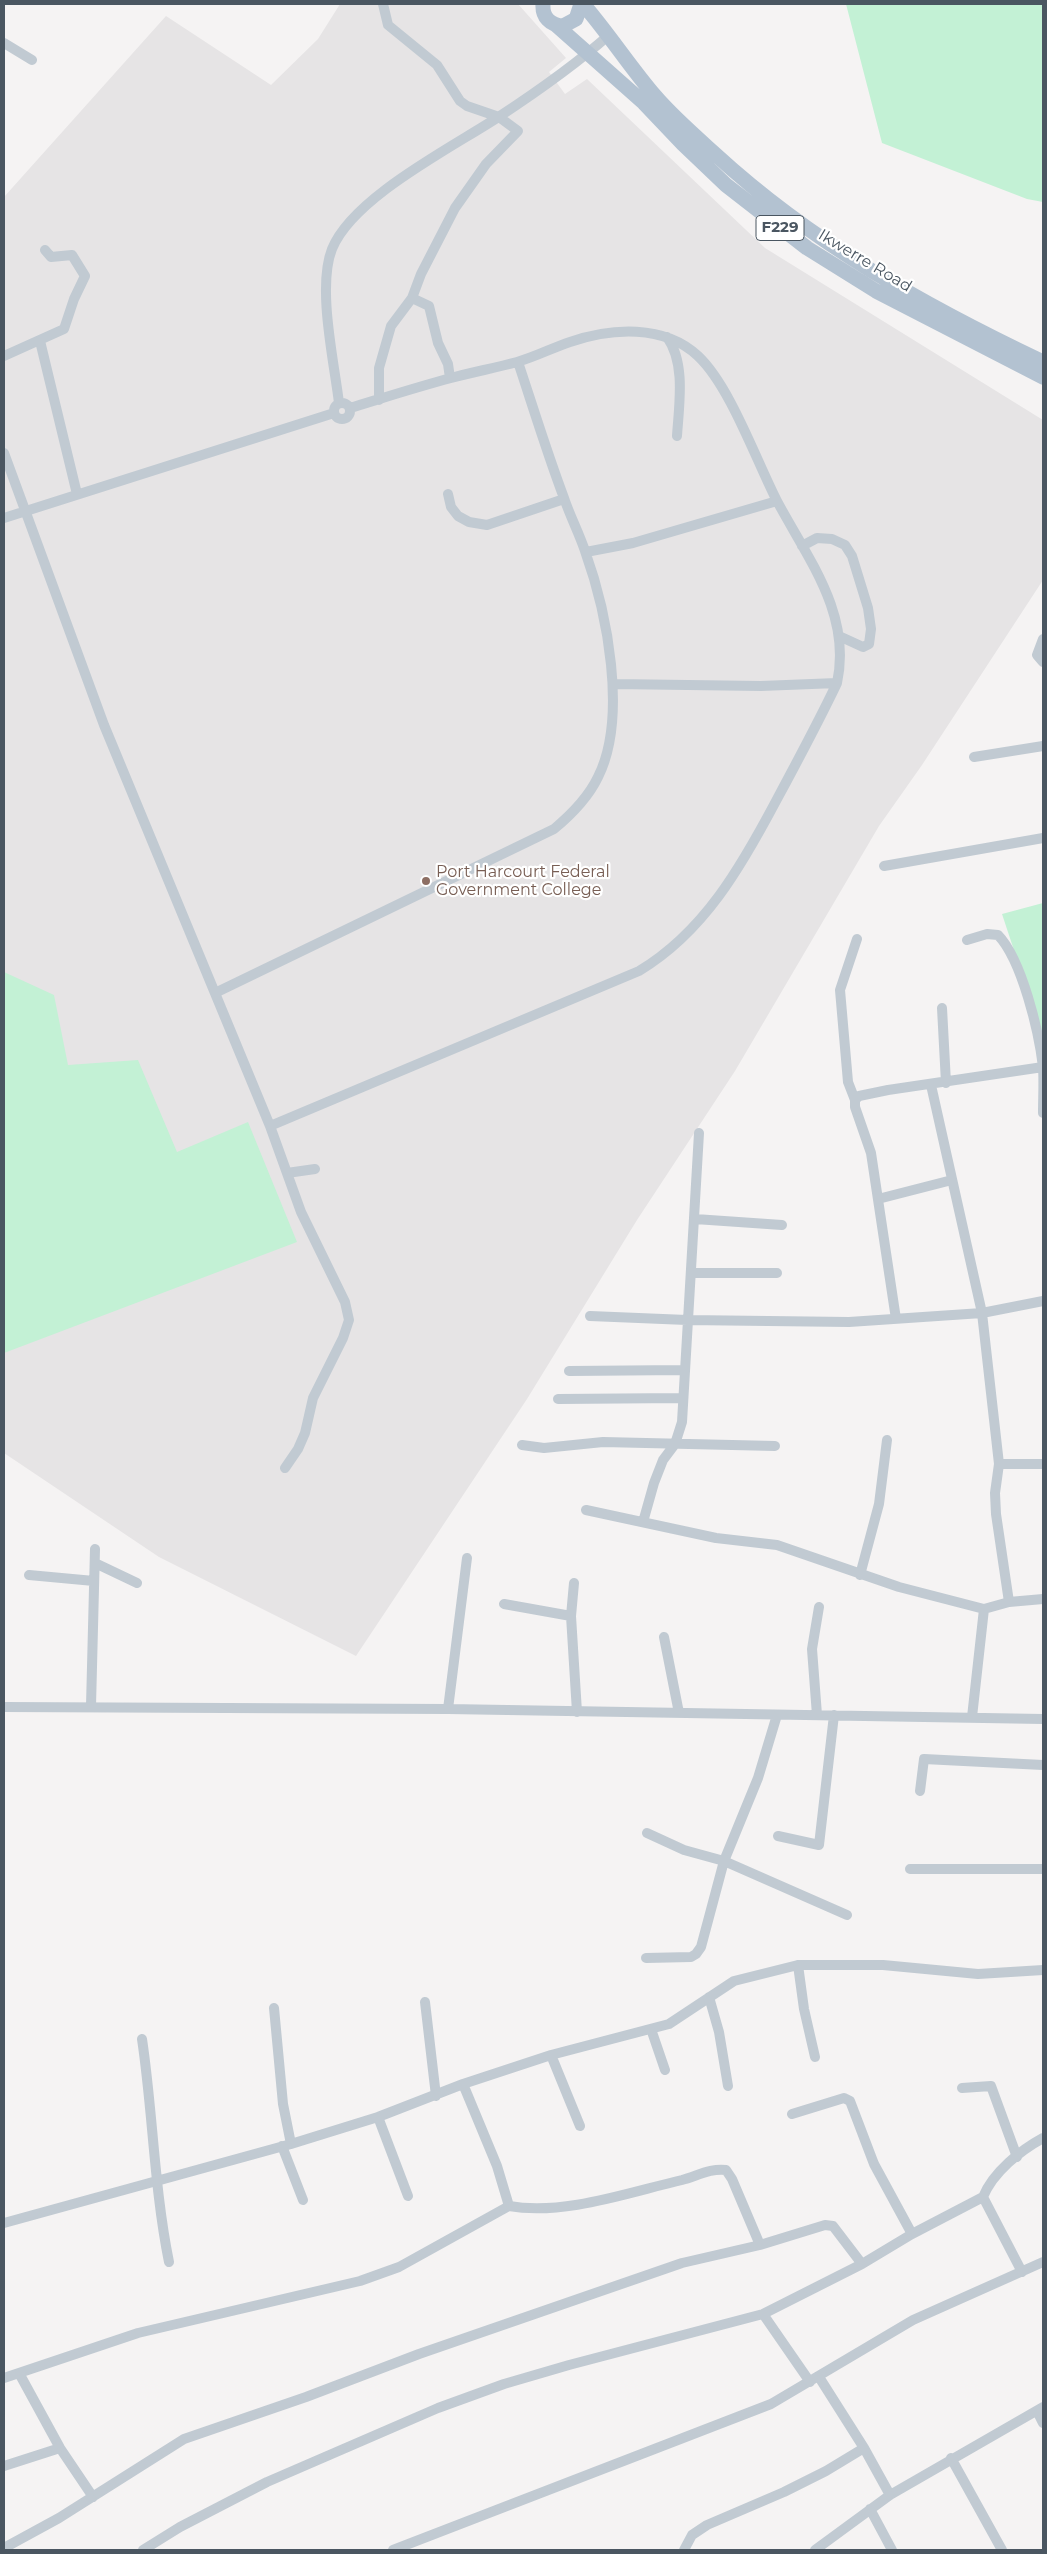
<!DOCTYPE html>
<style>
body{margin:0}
#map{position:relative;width:1047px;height:2554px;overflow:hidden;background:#f5f3f3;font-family:Montserrat,sans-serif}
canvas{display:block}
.frame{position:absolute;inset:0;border:5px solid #4a5661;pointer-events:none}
</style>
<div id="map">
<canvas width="1047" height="2554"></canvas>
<div class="frame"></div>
</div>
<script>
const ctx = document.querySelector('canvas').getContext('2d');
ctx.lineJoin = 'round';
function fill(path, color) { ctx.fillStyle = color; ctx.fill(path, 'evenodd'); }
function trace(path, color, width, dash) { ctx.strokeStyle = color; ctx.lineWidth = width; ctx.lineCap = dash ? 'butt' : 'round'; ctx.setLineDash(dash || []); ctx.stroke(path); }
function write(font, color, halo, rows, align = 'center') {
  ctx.font = font + ' Montserrat,sans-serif'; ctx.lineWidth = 4.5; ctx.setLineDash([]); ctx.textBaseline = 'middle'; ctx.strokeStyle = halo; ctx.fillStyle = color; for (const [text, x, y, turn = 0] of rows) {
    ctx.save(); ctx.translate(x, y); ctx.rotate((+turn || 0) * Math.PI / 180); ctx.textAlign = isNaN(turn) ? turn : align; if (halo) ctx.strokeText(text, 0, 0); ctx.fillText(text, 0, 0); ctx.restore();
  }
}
const education = new Path2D(`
 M340,4H518L566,58L549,72L565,94L587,79L765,248L1043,420V580L922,765L879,826L735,1071L637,1220L527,1399L356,1656L159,1557L4,1453V197L166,16L271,85L318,39Z`);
const green = new Path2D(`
 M846,4H1043V202L1027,199L882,143Z
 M1043,903V1038L1002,914Z
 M4,972L54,995L68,1065L138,1060L177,1152L248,1122L297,1242L4,1353Z`);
const minor = new Path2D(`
 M4,43L32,60
 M412,298L429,306L438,343L448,364L450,378
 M667,337C686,363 679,405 677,436
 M40,341L77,494
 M4,356L64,329L74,299L85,276L72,255L51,257L45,250
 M379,400V368L391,326L412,298L421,274L455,208L486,164L518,131L499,117L467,106L460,101L437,65L388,25L383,4
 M334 411a8 8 0 1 1 16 0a8 8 0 1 1-16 0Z
 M339,403C334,361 317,287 332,249C353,197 453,147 500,116C538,91 575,65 609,35
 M4,453L104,725L270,1126L301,1212L345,1302L349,1320L343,1338L313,1398L305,1433L298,1449L285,1468
 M448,494L451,507L458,516L469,522L487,525L564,499
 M4,518L334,413
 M802,546L817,538L832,539L845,545L852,556L868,608L871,629L869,644L863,647L839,636
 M586,552L633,543L777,501
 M1043,639L1037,655L1043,662
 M614,684L761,686L837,683
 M974,757L1043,746
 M884,866L1043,838
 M967,940L987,934L998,935C1022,960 1039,1032 1043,1067C1044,1082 1043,1098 1043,1113
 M215,993L554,829C572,814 588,798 598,777C628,717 607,612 585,551C579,533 570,516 564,498C547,453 533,407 518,362
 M942,1008L946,1083
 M931,1085L982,1313L999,1464L995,1493L996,1514L1009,1602
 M855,1100L848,1082L840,990L857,939
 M270,1126L639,971C704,932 741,867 776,801C797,762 818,723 837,683C852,614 808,559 777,501C756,460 730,386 698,356C664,324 611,328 570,342C552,348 535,357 517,362C495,368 473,372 451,378C417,387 383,398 350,408
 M287,1173L315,1169
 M878,1199L952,1180
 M695,1219L782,1225
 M691,1273H777
 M590,1316L687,1320L849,1322L982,1313L1043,1301
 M896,1319L871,1153L855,1107V1100L859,1096L888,1090L1043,1067
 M569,1371L684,1370
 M558,1399L682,1398
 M522,1445L544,1448L603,1442L775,1446
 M999,1464H1043
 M586,1510L716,1538L777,1545L899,1587L984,1609L1009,1602L1043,1599
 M643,1522L654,1483L663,1460L675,1444L682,1422L699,1133
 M95,1563L137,1583
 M29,1575L94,1581
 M860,1575L879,1504L887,1440
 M574,1583L571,1616L577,1712
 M504,1604L571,1616
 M664,1637L679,1713
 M91,1706L95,1549
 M4,1707L448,1709L1043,1719
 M448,1709L467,1558
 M817,1715L812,1649L819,1607
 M972,1717L984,1609
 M920,1791L924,1759L1043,1765
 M647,1833L684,1850L724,1861L847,1915
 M778,1836L819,1845L834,1715
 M910,1869H1043
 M646,1958L691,1957L696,1954L701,1947L724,1861L758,1778L777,1715
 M798,1965L804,2009L815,2057
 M709,1997L719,2032L728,2086
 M425,2002L436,2096
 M274,2008L283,2104L291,2144
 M651,2029L665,2070
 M142,2039C153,2113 154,2188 169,2262
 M551,2055L580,2126
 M463,2084L497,2166L509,2206
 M962,2088L991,2086L1017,2157
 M792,2114L844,2098L850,2101L874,2164L912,2234
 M378,2117L408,2196
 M282,2146L303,2200
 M983,2197L1022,2272
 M4,2223L291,2144L378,2117L463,2084L551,2055L669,2024L734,1981L798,1965H883L978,1974L1043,1970
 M763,2314L810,2382
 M19,2373L60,2448L93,2497
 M819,2377L864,2448L890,2495
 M4,2378L138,2333L360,2281L399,2267L509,2206C563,2216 630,2192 682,2180C697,2176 711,2168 726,2170L732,2179L760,2245
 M1037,2411L1043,2423
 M951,2458L1002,2550
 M4,2466L60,2448
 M870,2509L892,2550
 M4,2548L59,2518L184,2439L306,2397L419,2354L682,2263L760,2245L825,2225L833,2226L862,2264
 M143,2550L180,2527L267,2482L438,2408L504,2384L569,2365L763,2314L862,2264L912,2234L983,2197C993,2172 1021,2150 1043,2138
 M393,2550L771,2404L913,2320L1043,2262
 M684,2550L692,2535L707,2525L784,2492L826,2471L864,2448
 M815,2550L890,2495L1043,2407`);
const primary = new Path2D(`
 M543,4C542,17 550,25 563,26L576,19L581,4
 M583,4C609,34 630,67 655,96C673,117 695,136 715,154C812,243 925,306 1043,362
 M556,25L644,103L683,144L726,185L807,248L876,291L1043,377`);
const markers = [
 [426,881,5,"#8d6e63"]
];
const shields = [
 [780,228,48]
];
const shieldNames = [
 ["F229",780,228]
];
const streetNames = [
 ["Ikwerre Road",865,261,31]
];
const educationNames = [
 ["Port Harcourt Federal",436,872],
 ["Government College",436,890]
];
fill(education, '#e6e4e5');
fill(green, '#c3f1d5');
trace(minor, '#c1cad2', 10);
trace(primary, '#b3c2d1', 15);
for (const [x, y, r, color] of markers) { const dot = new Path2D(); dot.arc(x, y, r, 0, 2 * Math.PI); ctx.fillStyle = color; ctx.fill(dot); trace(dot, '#fff', 2); }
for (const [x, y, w] of shields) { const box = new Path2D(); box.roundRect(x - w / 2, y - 12.5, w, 25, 4); ctx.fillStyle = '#fff'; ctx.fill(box); trace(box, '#4a5661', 1); }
write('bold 15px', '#4a5661', null, shieldNames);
write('16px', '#4a5661', '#fff', streetNames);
write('16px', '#785e54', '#fff', educationNames, 'left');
</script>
